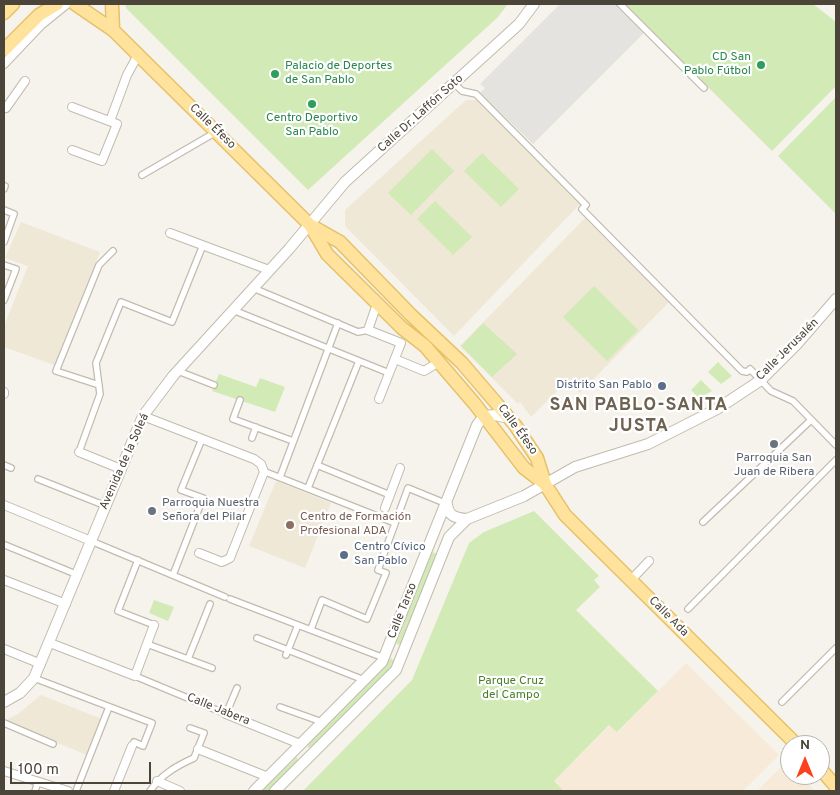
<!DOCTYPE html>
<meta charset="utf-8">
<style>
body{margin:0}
#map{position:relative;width:840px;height:795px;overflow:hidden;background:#f6f3ec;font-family:Overpass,sans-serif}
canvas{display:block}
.frame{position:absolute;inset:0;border:5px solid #4b4439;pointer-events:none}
.north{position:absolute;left:780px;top:735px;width:50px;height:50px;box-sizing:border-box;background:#fff;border:1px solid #b7b4b0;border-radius:50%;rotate:0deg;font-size:14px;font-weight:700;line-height:20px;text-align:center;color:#4b4439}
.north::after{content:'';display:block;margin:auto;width:18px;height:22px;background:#fc3f1d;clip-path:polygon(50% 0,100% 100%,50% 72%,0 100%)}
.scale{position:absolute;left:10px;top:762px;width:141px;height:22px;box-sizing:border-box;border:2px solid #4b4439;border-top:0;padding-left:6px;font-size:15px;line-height:18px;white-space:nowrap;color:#4b4439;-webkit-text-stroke:4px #fff;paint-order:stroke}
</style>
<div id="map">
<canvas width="840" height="795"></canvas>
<div class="frame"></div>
<div class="north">N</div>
<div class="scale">100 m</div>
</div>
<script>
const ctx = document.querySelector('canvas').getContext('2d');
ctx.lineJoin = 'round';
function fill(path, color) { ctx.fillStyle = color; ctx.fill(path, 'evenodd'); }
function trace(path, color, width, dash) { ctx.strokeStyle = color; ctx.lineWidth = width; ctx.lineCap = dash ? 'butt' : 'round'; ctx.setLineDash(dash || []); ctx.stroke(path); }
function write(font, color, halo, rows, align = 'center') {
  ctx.font = font + ' Overpass,sans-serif'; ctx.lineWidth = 4.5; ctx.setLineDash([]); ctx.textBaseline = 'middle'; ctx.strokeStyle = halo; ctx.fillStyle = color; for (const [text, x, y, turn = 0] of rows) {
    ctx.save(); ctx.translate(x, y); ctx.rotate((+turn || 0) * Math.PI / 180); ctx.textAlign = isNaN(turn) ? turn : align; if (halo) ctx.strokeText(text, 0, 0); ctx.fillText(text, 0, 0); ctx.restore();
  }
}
const commercial = new Path2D(`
 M686,663L779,755L743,791H564L554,781L610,725L618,732Z
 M786,762L790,766V775H799L815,791H757Z`);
const education = new Path2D(`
 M466,100H477L580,204L454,336L345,226V210Z
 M585,218L669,302L580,393L567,381L531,417L520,402L518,404L460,346Z
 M21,222L100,252L54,365L4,347V326L28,266L5,258Z
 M276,481L331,503L305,568L249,546Z
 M41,695L102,719L87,755L4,721L18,714Z`);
const green = new Path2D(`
 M125,4H508L497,18L308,190L126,8Z
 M625,4H813L836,22V86L772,151Z
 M836,97V214L778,156Z
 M432,149L454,171L411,215L388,193Z
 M482,153L519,189L501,207L464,171Z
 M435,201L472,237L453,255L417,219Z
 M594,286L638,330L607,361L563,317Z
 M483,323L517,354L492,377L461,346Z
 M718,362L732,376L721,384L708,372Z
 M219,374L256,387L260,378L285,387L275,412L212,391Z
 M701,380L712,391L699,398L691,390Z
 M534,511L599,576L594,580L600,587L576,610L658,691L617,732L609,725L554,781L564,791H303L412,680L469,543L484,532Z
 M432,552L437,554L401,644L398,645L396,642Z
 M154,600L174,607L168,621L149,613Z
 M391,658L394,661L388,671L312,747L308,748V743L384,667Z
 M297,757L298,761L268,791H261Z`);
const parking = new Path2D(`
 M560,4H614L644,33L533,144L480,93L485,88L480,84Z`);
const pedestrian = new Path2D(`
 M620,4L704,88
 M455,84L462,91L476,94L586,205L582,209L742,371L747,372L750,369L771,391L793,401L836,445
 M142,175L216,132
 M4,189L5,186
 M4,210L14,214L4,242
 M4,265L16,269L4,300
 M253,288L358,332L368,330
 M233,310L389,373
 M178,371L214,385
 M99,385L56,371L99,265L113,251
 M240,400L233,419L293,441
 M252,438L256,427
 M79,452L100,394L96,363L121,302L172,322L203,245
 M4,465L11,468
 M317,465L390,495
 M263,471L395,523
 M280,477L338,323
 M38,479L106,506
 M308,488L359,361
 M703,522L811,420
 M91,541L225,597
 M5,545L78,575
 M138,560L118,611L154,625
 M173,575L203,498L181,490L202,439
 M230,599L384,658
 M688,609L836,460
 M311,629L322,600L367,619L386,573L378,570L408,488L447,504
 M257,638L288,650L298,625
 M147,644L212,668
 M286,655L288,650L364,680
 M188,659L210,604
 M135,676L226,714L237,688
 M34,678L152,723L143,746L134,742L132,746
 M782,702L836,648
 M280,707L322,722
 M4,723L53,744
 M35,791L38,782
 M76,791L109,707
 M150,791C161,775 176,766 194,758L204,733L190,728`);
const minor = new Path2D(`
 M4,64L41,25L67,4
 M4,107L6,108L25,81
 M110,121L127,75L138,55
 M72,150L102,161L117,124L72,107
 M170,233L269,270
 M377,304L368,330L401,343L379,399
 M395,359L424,371L439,362
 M4,394V392
 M143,416L254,459L261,464L264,472L230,558L222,562L199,553
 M79,452L121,469
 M4,505L91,541
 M385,508L400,468
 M4,580L66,604
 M631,580L649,561
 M50,643L135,676L154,625
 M4,649L41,664
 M226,714L300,744
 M198,749L268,777
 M4,771L68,791
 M157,781L180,791
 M114,791L132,746`);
const tertiary = new Path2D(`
 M447,504C448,516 455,518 467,519
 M4,702L20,693L34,678L143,416L173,376L289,249L345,182L519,24L534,4
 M254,791L382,662L477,425L484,416L495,415L509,418
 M275,791L396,670L449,537L467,519L524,496L575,467L648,444L717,409L761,380L797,344L836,299`);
const primary = new Path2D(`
 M75,4L113,30L310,225L340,242L411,315L462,363L515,425L537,458L545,484L565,515L797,745
 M112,4L113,30
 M4,13L13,4
 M4,50L39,15L57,4
 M310,225L327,254L402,328L425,346L474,403L524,468L545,484
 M820,768L836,787`);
const markers = [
 [761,65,5,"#2e9e5b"],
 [275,74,5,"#2e9e5b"],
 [312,104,5,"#2e9e5b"],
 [662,386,5,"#5c6f8a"],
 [774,444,5,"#6b7280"],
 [152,511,5,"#6b7280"],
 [290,525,5,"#8d6e63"],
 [344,555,5,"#5c6f8a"]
];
const leisureNames = [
 ["CD San",751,58],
 ["Pablo Fútbol",751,72],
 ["Palacio de Deportes",285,67,"left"],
 ["de San Pablo",285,81,"left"],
 ["Centro Deportivo",312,119,"center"],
 ["San Pablo",312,133,"center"]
];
const streetNames = [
 ["Calle Dr. Laffón Soto",421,114,-42],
 ["Calle Éfeso",212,127,44],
 ["Calle Jerusalén",788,350,-45],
 ["Calle Éfeso",517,430,54],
 ["Avenida de la Soleá",125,462,-66],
 ["Calle Tarso",403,611,-68],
 ["Calle Ada",668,617,45],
 ["Calle Jabera",218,710,22]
];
const serviceNames = [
 ["Distrito San Pablo",652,386],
 ["Centro Cívico",354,548,"left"],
 ["San Pablo",354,562,"left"]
];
const worshipNames = [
 ["Parroquia San",774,459],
 ["Juan de Ribera",774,473],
 ["Parroquia Nuestra",162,504,"left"],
 ["Señora del Pilar",162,518,"left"]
];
const educationNames = [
 ["Centro de Formación",300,518],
 ["Profesional ADA",300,532]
];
const parkNames = [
 ["Parque Cruz",511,682],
 ["del Campo",511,696]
];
const districtNames = [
 ["SAN PABLO-SANTA",639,406],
 ["JUSTA",639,427]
];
fill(commercial, '#f7ead8');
fill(education, '#efe8d6');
fill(green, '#d2eab5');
fill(parking, '#e5e3e0');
trace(pedestrian, '#c2bbae', 8);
trace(minor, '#c2bbae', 10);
trace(tertiary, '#c2bbae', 12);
trace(primary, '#e6c16a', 15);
trace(pedestrian, '#fff', 5.5);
trace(minor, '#fff', 8);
trace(tertiary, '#fff', 10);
trace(primary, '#ffe39c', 12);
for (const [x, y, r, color] of markers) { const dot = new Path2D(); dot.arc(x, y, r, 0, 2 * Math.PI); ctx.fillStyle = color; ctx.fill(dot); trace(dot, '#fff', 2); }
write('12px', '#27864d', '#fff', leisureNames, 'right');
write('12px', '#4b4439', '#fff', streetNames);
write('12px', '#4e5e75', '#fff', serviceNames, 'right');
write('12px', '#5b616d', '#fff', worshipNames);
write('12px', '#785e54', '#fff', educationNames, 'left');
write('12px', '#4a7f2a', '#fff', parkNames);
ctx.letterSpacing = '1px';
write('bold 18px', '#6e6250', '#fff', districtNames);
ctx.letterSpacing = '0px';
</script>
